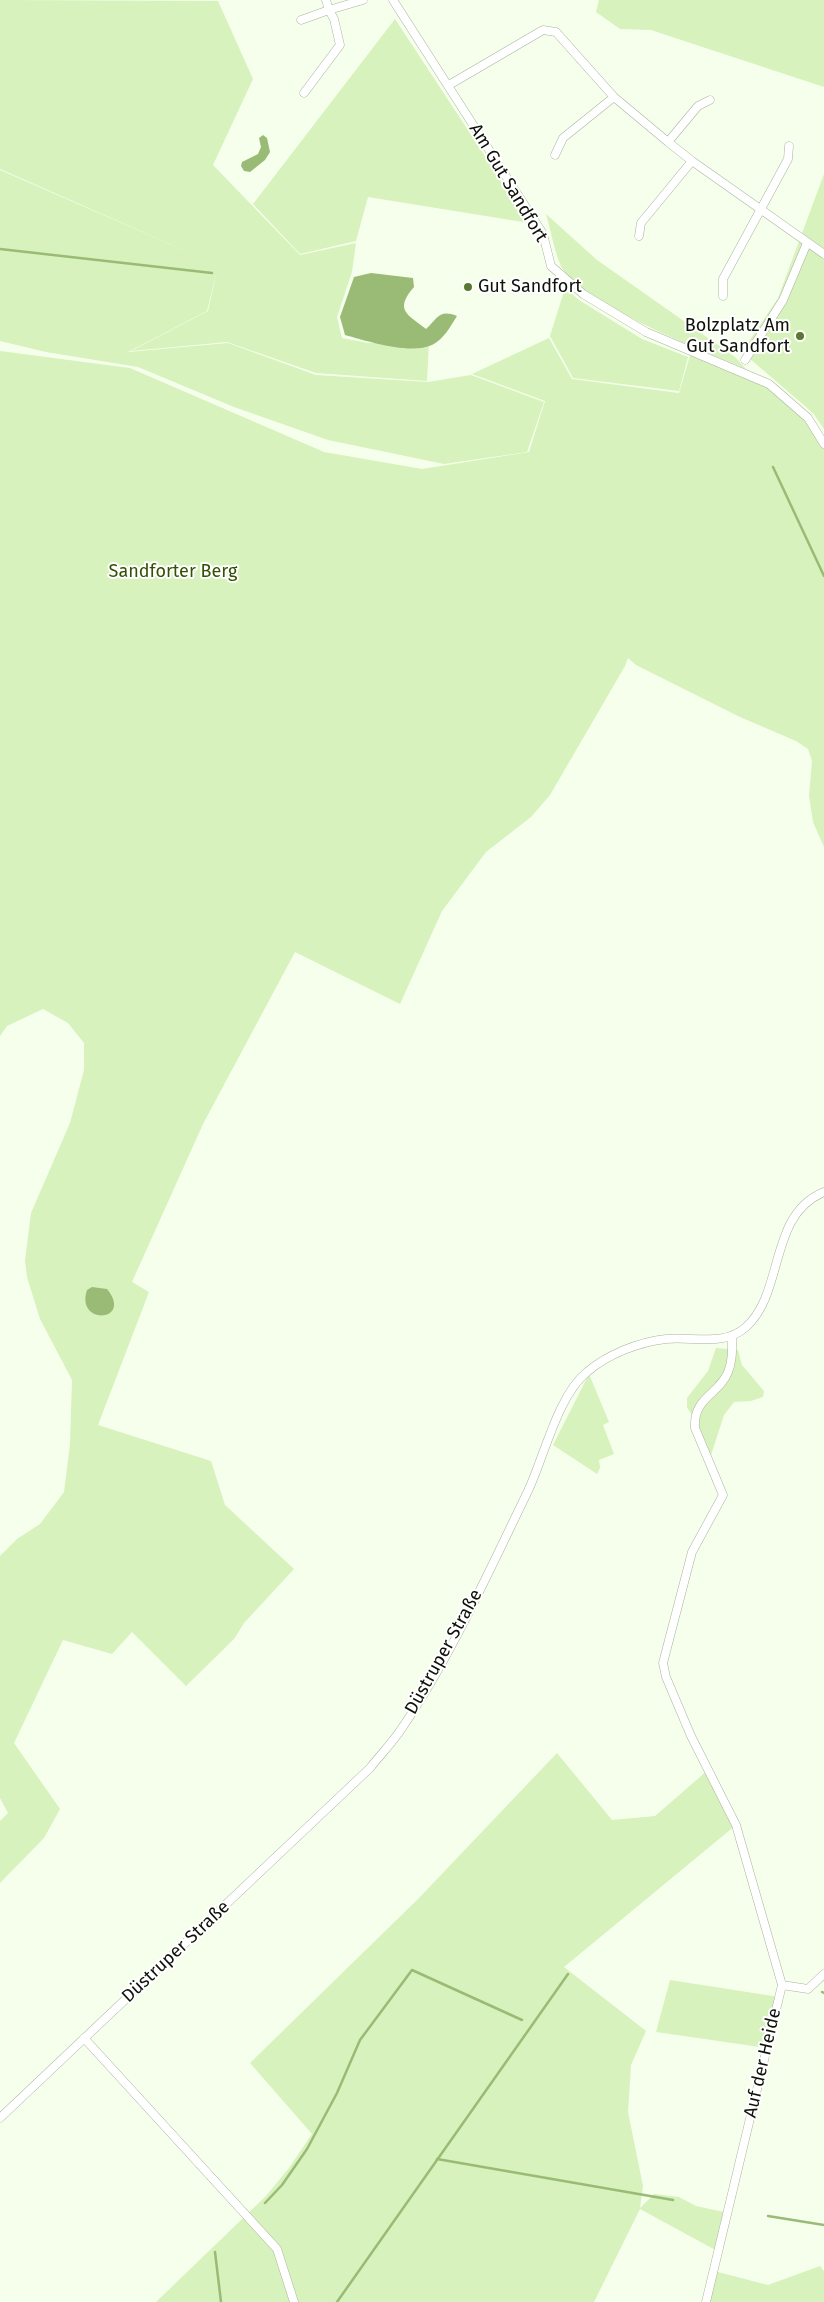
<!DOCTYPE html>
<meta charset="utf-8">
<style>
body{margin:0}
canvas{display:block;background:#f5ffec}
</style>
<canvas width="824" height="2302"></canvas>
<script>
const ctx = document.querySelector('canvas').getContext('2d');
ctx.lineJoin = 'round';
function fill(path, color) { ctx.fillStyle = color; ctx.fill(path, 'evenodd'); }
function trace(path, color, width, dash) { ctx.strokeStyle = color; ctx.lineWidth = width; ctx.lineCap = dash ? 'butt' : 'round'; ctx.setLineDash(dash || []); ctx.stroke(path); }
function write(font, color, halo, rows, align = 'center') {
  ctx.font = font + ' "Fira Sans",sans-serif'; ctx.lineWidth = 4; ctx.setLineDash([]); ctx.textBaseline = 'middle'; ctx.strokeStyle = halo; ctx.fillStyle = color; for (const [text, x, y, turn = 0] of rows) {
    ctx.save(); ctx.translate(x, y); ctx.rotate((+turn || 0) * Math.PI / 180); ctx.textAlign = isNaN(turn) ? turn : align; if (halo) ctx.strokeText(text, 0, 0); ctx.fillText(text, 0, 0); ctx.restore();
  }
}
const green = new Path2D(`
 M0,0L218,1L253,79L213,165L300,255L356,243L352,272L337,317L342,338L368,343L429,341L427,381L316,373L227,342L131,351L208,311L218,266L207,311L128,352L228,343L316,375L428,382L471,375L544,402L527,452L444,464L328,440L234,407L138,367L46,352L0,341V170L218,265L0,169Z
 M599,0H824V87L651,30L620,29L596,12Z
 M395,19L529,223L368,197L356,241L300,254L253,204Z
 M824,174V429L813,413L742,352L778,298Z
 M546,214L597,260L735,357L746,369C705,351 580,304 561,266C554,250 551,231 546,214Z
 M565,288L579,300L642,339L688,357L679,391L573,378L550,336Z
 M549,338L572,379L679,393L691,352L769,384L808,418L824,444V847L813,822L809,796L812,761L808,749L796,741L740,717L636,665L628,658L625,666L550,795L531,817L486,852L442,911L400,1004L295,952L203,1124L132,1282L149,1292L98,1425L211,1461L225,1505L294,1569L244,1623L234,1639L186,1686L132,1632L112,1654L63,1640L14,1743L60,1809L44,1838L0,1883V1821L8,1813L0,1798V1556L17,1539L40,1524L64,1492L70,1444L72,1380L40,1319L27,1277L25,1261L31,1213L70,1123L84,1070V1043L68,1023L43,1009L7,1026L0,1036V351L130,368L324,452L422,469L529,452L545,401L472,374Z
 M716,1348L738,1350L742,1365L764,1391L763,1397L751,1401L734,1402L724,1415L711,1455L700,1429L687,1407V1398L708,1371Z
 M589,1374L609,1422L603,1425L614,1454L599,1460L600,1468L597,1474L553,1445Z
 M557,1753L612,1820L655,1816L708,1770L736,1825L564,1967L646,2031L631,2065L628,2112L643,2186L640,2208L654,2194L679,2197L696,2206L728,2213L719,2252L640,2209L594,2302H156L266,2196L289,2168L312,2134L250,2063L418,1899Z
 M670,1980L779,1997L767,2048L656,2032Z
 M820,2266L824,2271V2302H706L714,2271L768,2285Z`);
const water = new Path2D(`
 M263,135L267,138L270,152L265,160L250,172L244,171L241,166L242,162L258,154L261,147L259,138Z
 M371,273L413,278L414,287C394,310 407,314 426,329C438,318 439,309 457,316C450,327 444,339 432,345C410,355 367,341 345,335L340,317L354,277Z
 M92,1287L107,1289C134,1322 75,1326 87,1290Z`);
const stream = new Path2D(`
 M0,249L212,273
 M773,467L824,576
 M822,1992L824,1993
 M437,2159L673,2200
 M265,2203L282,2185L307,2149L337,2093L360,2040L412,1970L522,2020
 M768,2216L824,2225
 M215,2252L221,2302
 M337,2302L568,1974`);
const minor = new Path2D(`
 M393,0L543,234L551,266L583,294L646,332L769,384L808,418L824,444
 M301,20L329,10L326,0
 M449,85L543,30L556,32L614,97L668,142L692,161L824,254
 M304,93L340,45L334,19L329,10L363,0
 M668,142L698,106L710,100
 M555,155L563,138L614,97
 M639,236L641,223L692,161
 M723,296V279L788,159L789,146
 M745,360L783,300L807,243
 M782,1985L808,1989L824,1974
 M84,2038L277,2249L294,2302
 M0,2118L370,1768C381,1754 393,1742 402,1728C451,1656 490,1569 528,1491C544,1457 558,1395 587,1372C608,1354 639,1342 666,1339C692,1336 724,1347 746,1327C785,1292 768,1215 824,1192
 M706,2302L782,1985L736,1825L691,1736L666,1677L663,1663L692,1552L723,1495L695,1428C693,1397 719,1395 728,1372C733,1360 732,1348 732,1336`);
const markers = [
 [468,287,5,"#597930"],
 [800,336,5,"#597930"]
];
const streetNames = [
 ["Am Gut Sandfort",508,183,59],
 ["Düstruper Straße",444,1652,-61],
 ["Düstruper Straße",176,1952,-43],
 ["Auf der Heide",763,2063,-77]
];
const poiNames = [
 ["Gut Sandfort",478,287],
 ["Bolzplatz Am",790,326,"right"],
 ["Gut Sandfort",790,347,"right"]
];
const parkNames = [
 ["Sandforter Berg",173,572]
];
fill(green, '#d7f2bc');
fill(water, '#9abb76');
trace(stream, '#9abb76', 2.5);
trace(minor, '#a9b49f', 9);
trace(minor, '#fff', 8);
for (const [x, y, r, color] of markers) { const dot = new Path2D(); dot.arc(x, y, r, 0, 2 * Math.PI); ctx.fillStyle = color; ctx.fill(dot); trace(dot, '#fff', 2); }
write('18px', '#0e120a', '#fff', streetNames);
write('18px', '#0e120a', '#fff', poiNames, 'left');
write('18px', '#345002', '#fff', parkNames);
</script>
